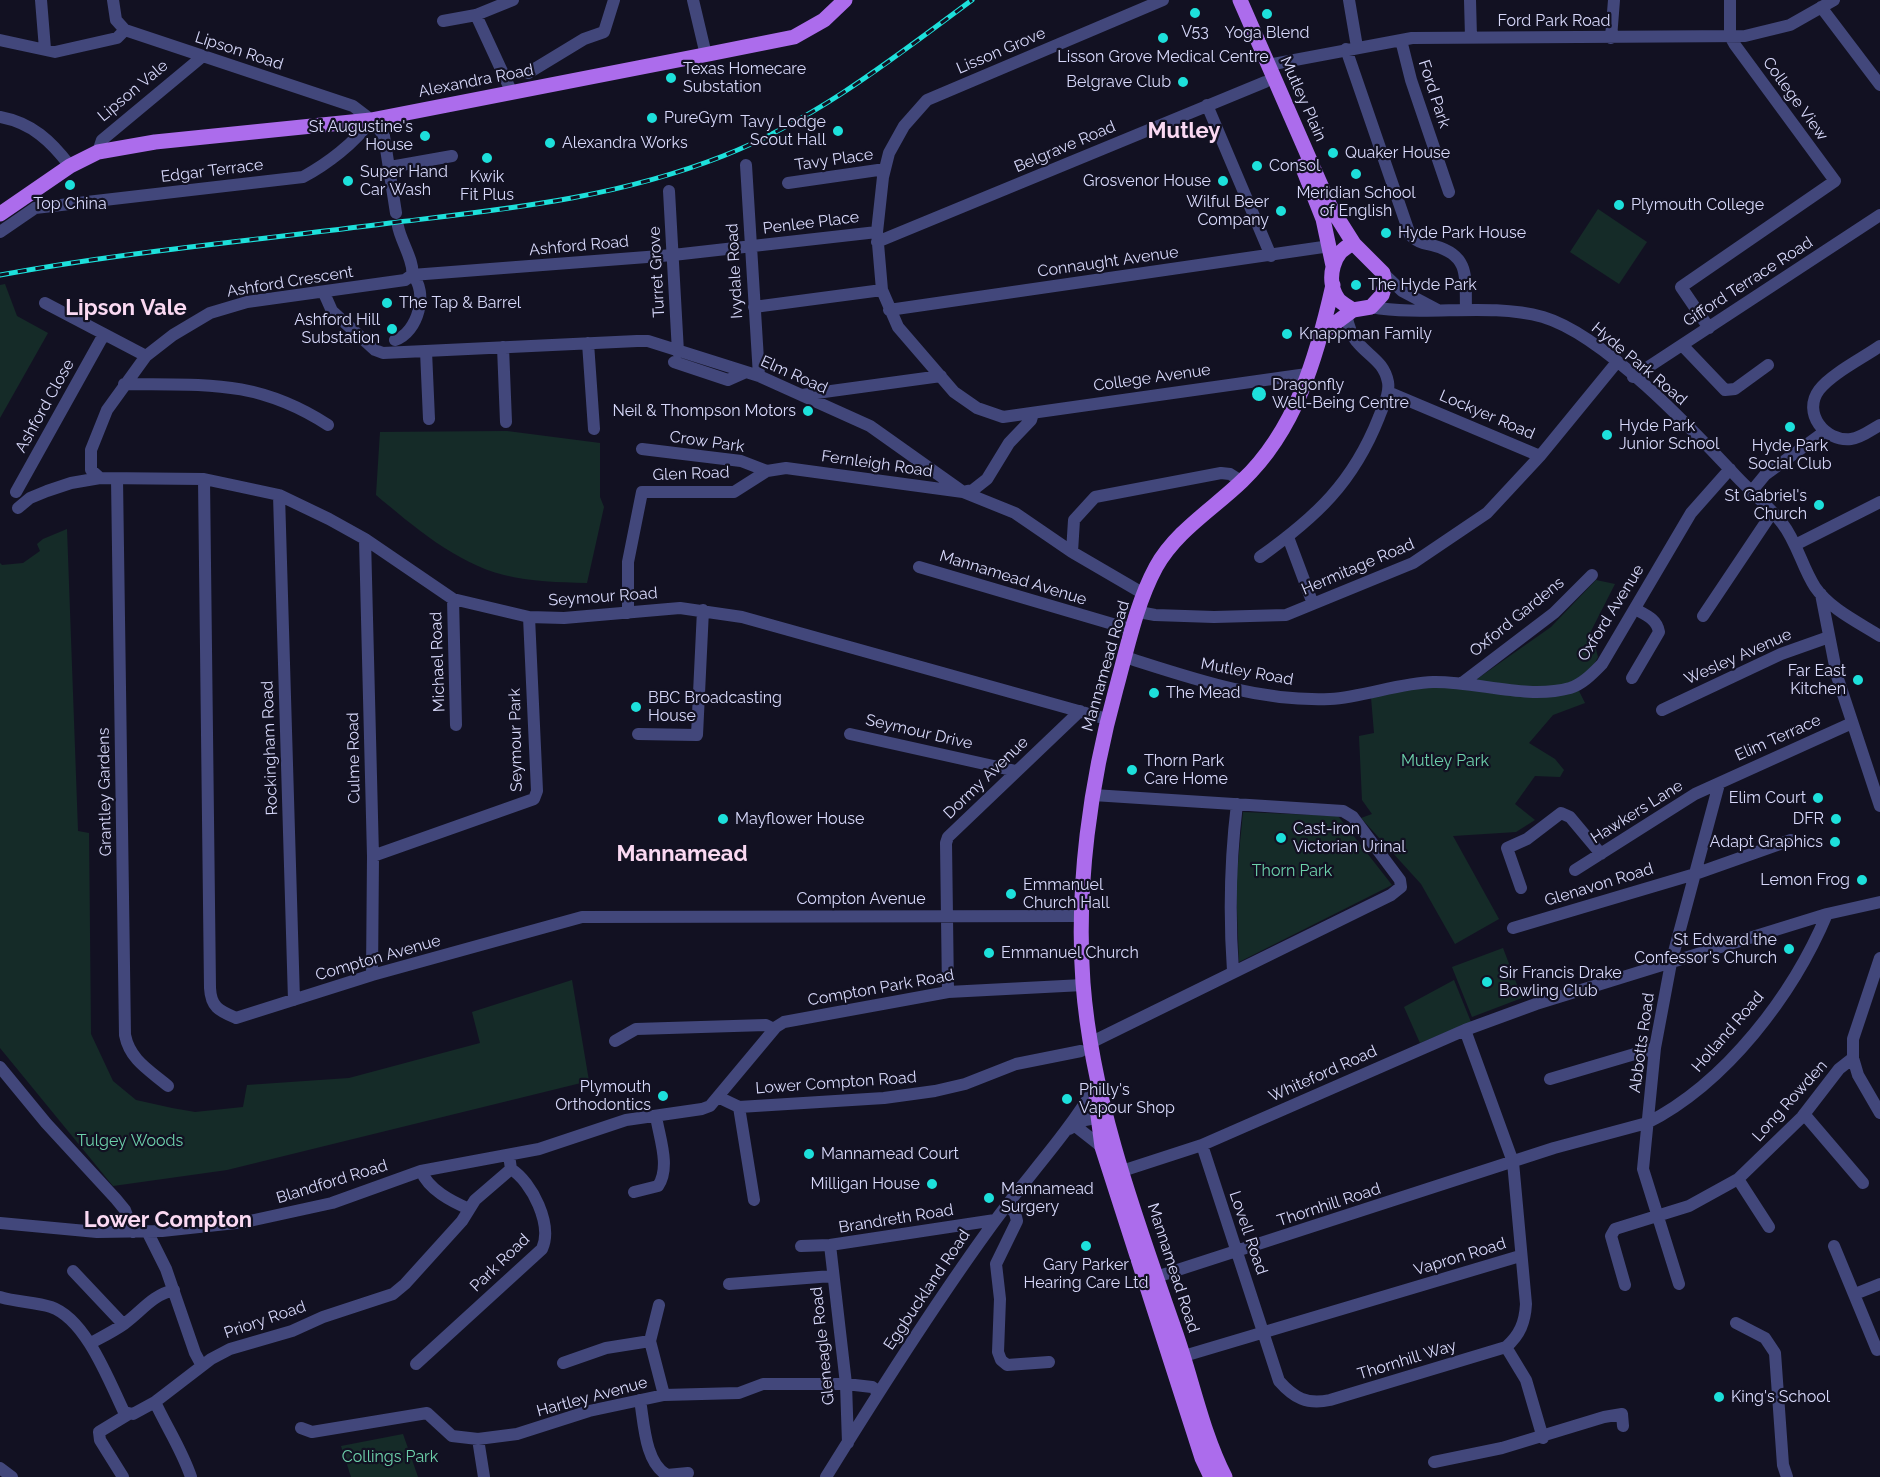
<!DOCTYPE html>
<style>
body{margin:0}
canvas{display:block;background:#121122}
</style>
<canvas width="1880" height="1477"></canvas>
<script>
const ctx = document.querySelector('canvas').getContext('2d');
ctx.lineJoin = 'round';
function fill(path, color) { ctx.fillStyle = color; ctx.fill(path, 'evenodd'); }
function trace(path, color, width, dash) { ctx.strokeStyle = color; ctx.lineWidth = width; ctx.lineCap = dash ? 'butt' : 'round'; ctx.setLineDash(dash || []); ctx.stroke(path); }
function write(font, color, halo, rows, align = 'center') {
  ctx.font = font + ' Raleway,sans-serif'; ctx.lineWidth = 4.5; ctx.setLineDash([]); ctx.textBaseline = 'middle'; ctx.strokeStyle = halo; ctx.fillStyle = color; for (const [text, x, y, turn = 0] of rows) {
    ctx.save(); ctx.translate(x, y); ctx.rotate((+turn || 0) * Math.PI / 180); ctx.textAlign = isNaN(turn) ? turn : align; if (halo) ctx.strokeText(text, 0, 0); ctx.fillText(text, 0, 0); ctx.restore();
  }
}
const green = new Path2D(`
 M1598,209L1647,242L1619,284L1570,252Z
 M5,284L17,316L48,333L0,418V285Z
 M507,431L600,443V497L604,507L587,583C559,582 531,582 504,575C456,563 413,526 376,495L380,432Z
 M67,529L78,831L89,833L91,1034L113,1081L136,1100L172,1108L195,1112L243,1107L247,1085L349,1078L480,1043L472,1012L572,980L589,1081L227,1170L113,1186L0,1048V563L2,565L23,563L40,551L37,544L43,539Z
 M1596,580L1615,584L1591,631L1598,657L1579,691L1585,703L1553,715L1529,743L1555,759L1564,770L1560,777L1535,776L1515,804L1535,820L1516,832L1453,836L1499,919L1455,944L1421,884L1361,818L1372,814L1362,800L1359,736L1374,733L1371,697L1432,685L1467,686L1551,627Z
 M1243,812L1338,816L1392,885L1239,962L1236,884Z
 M1503,948L1522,998L1472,1017L1452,967Z
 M1454,980L1471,1022L1420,1043L1404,1007Z
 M403,1434L418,1477H351L341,1446Z`);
const minor = new Path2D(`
 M41,0L45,49
 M113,0L116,20L125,30L353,106L374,122L384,136L396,213
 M693,0L706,55
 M1163,0L927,100L904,126L889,153L883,177L877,232L882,290L898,327L954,392L977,408L1003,417L1307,374
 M1349,0L1357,47
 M1470,0L1471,37
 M1821,7L1880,85
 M476,15L512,93
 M443,21L476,15L513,0
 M1611,38L1614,0
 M0,40L55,52L117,38L125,30
 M1401,40L1411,80L1449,192
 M1346,49L1410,235C1418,243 1424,243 1435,246C1471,256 1465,279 1466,310
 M1268,65L1412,38L1745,36L1790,25L1834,0
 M528,73L584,39L604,32L614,0
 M1207,105L1271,256
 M0,117C32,123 51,141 70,166
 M98,152L102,140L203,56
 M746,165L759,376
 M390,167L452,156
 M788,183L885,169
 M669,191L678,352
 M0,232L35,208L303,177C327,164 355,143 371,120
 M877,242L1265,82
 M1383,273L1402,291L1436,309
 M412,275L673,255L877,232
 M324,293L332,311L375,350L383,353L637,341H648L721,364L759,376L870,426L963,492L1015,513L1072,552L1144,594
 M45,303L146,356
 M754,307L882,290
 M1371,307C1427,317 1487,302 1543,317C1604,335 1693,430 1737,477C1752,493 1769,506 1782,523C1797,542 1802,567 1815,587C1830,609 1858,622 1880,636
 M889,310L1330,246
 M1709,328L1681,287L1835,181L1735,45L1730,36V0
 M395,340C418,333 429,291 412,275C415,262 400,240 398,226
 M588,343L594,429
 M1682,345L1725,390L1735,389L1768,365
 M1880,346C1863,358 1831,374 1819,390C1802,413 1825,442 1851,439C1861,438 1871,430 1880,425
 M503,347L506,422
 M426,351L429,419
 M674,362L728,380L746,372
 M1633,377L1880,215
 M124,384C205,385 257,379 328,425
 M1388,392L1540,456
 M802,395L941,376
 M642,449L741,461L767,471
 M100,478L91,470V450L107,410L146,356L173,335L210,313L247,302L405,280L412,275
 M117,479L125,1035C130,1060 149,1070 168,1086
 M204,479L210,988C211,1008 220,1011 236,1018L372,975L582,917L1081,916
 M16,492L103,336
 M1751,492L1765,475L1824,432
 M279,495L294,1000
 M18,508L30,498L47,491L71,483L100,478L204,479L237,486L279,495L329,519L365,539L453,599L529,617L564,618L680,608L742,617L1107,719
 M1288,537L1313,604
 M365,539L373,856L372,975
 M1795,545L1880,502
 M1072,552L1074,520L1095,497L1221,473L1230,474L1241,481
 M1260,557C1316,517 1353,483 1379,417C1383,406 1390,394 1388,382C1384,362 1370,357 1358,343C1351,336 1348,324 1346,314
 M919,567L1133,630
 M1821,594L1837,676L1880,806
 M453,599L456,725
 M1139,612L1155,615L1214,617L1286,615L1413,563L1487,513L1540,456L1617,362
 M628,613V562L642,492H734L767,471L786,468L963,492L973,490L987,479L1009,443L1031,420L1033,413
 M1703,616L1772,513
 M1125,657C1191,678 1259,702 1330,699C1364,697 1399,683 1433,682C1477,681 1526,700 1570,688C1583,684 1593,673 1602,664L1691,513L1730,469
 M1632,678L1659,632C1657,619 1646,615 1635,609
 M1462,683L1554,613L1592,575
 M1662,710L1781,654L1829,637
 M638,734L697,735L703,610
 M850,734L1016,771
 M373,856L534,799L537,791L529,617
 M1575,870L1695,794L1852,723
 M1521,888L1507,848L1527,839L1561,813L1570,817L1601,854
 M1513,928L1695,874L1791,840
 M1233,971C1229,915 1230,861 1237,804
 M948,992L946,843L948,837L1080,711
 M615,1041L636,1029L766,1025L774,1029
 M1092,1042L1391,895L1401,887L1400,880L1353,817L1343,811L1093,795
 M1853,1058L1858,1075L1880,1113
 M0,1067L46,1123L116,1199L125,1210L133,1232
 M1550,1079L1655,1048
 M718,1097L739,1107L884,1098L935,1091L965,1084L1016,1064L1081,1051
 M739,1107L754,1200
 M1804,1114L1863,1183
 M1074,1125L1102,1147
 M1069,1129L1085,1120L1106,1116
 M1202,1145L1279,1381C1294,1398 1307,1405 1330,1400L1506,1347C1520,1335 1525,1322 1526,1304L1513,1162L1465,1030
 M421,1171C429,1190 451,1201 469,1209
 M1122,1171L1202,1145L1465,1030L1536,1004L1827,914L1880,902
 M1738,1179L1769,1227
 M634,1192L658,1186C671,1167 659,1137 656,1116
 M1008,1205L1015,1213L1017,1221L996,1264L1000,1299L998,1352L1001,1360L1007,1365L1049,1362
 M0,1223L97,1232L162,1231L245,1222L332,1203L421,1171L539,1149L626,1120L702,1109L710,1106L776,1027L784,1022L948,992L1083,985
 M147,1231L166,1269L195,1353L202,1366
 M830,1245L846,1384L848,1443
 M801,1246L830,1245L995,1220
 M1834,1246L1877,1350
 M73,1271L123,1324
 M1156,1277L1554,1148L1647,1123C1726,1083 1793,995 1827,914
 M729,1284L832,1276
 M1679,1284L1643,1169L1655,1048L1671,963L1719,784
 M1625,1285L1611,1236L1615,1229L1689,1206L1738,1179L1802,1117L1839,1069L1853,1058V1039L1880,958
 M1855,1294L1880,1284
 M0,1297C16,1302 35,1302 51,1307C86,1319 109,1381 124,1412L133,1414L155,1402L211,1359L230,1349L292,1331L323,1317L393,1294L405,1284L462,1221L475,1200L511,1169L509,1155
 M659,1305L650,1341L664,1395
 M1736,1323L1765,1338L1775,1353L1783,1465L1787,1477
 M91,1343C102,1337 114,1331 124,1324C142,1311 152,1295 174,1290
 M1506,1347L1526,1380L1543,1438
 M1184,1356L1520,1256
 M563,1363L606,1348L650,1341
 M416,1364L542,1249C553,1225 532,1182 511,1169
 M640,1400C644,1423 645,1463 667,1475L688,1473
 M155,1402C167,1428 182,1450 191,1477
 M301,1428L312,1432L427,1413L452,1436L478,1439L517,1434L589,1411L664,1395L739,1393L763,1384H846L872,1387L879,1392
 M478,1439L484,1477
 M1434,1462L1502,1448L1604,1417L1622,1414L1623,1426
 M0,1468L12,1477
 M123,1477L100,1440L99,1432L127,1415
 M826,1477C878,1393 931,1309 989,1229C1023,1181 1065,1138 1095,1087`);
const major = new Path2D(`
 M1240,0L1330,206L1354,244L1383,273L1385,285L1382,295L1371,307L1353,310C1349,307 1341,303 1338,299C1325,280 1333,249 1354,244
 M1302,166L1323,219L1333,266
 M0,214L70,166L98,152L155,142L371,120L714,53L794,37L824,20L845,0
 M1322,333L1353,310
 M1096,1100L1102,1147L1202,1458L1211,1477
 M1225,1477C1202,1432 1192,1379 1175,1331C1136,1219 1092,1101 1083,983C1076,886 1090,783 1116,689C1127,649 1136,604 1156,567C1176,531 1213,509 1242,481C1296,430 1317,356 1333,285`);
const rail = new Path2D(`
 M0,275C129,251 260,240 390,223C505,209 613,199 723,156C815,120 894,58 972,0`);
const markers = [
 [1195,13,6,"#1de0db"],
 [1267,14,6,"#1de0db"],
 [1163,38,6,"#1de0db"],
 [671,78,6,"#1de0db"],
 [1183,82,6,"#1de0db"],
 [652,118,6,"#1de0db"],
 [838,131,6,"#1de0db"],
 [425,136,6,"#1de0db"],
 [550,143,6,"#1de0db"],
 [1333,153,6,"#1de0db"],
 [487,158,6,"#1de0db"],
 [1257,166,6,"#1de0db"],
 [1356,174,6,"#1de0db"],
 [348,181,6,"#1de0db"],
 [1223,181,6,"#1de0db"],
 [70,185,6,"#1de0db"],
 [1619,205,6,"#1de0db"],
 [1281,211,6,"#1de0db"],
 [1386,233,6,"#1de0db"],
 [1356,285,6,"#1de0db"],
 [387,303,6,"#1de0db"],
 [392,329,6,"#1de0db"],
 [1287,334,6,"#1de0db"],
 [1259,394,8,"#1de0db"],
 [808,411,6,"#1de0db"],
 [1790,427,6,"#1de0db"],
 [1607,435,6,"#1de0db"],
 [1819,505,6,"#1de0db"],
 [1858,680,6,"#1de0db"],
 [1154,693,6,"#1de0db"],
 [636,707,6,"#1de0db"],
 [1132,770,6,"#1de0db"],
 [1818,798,6,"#1de0db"],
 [723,819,6,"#1de0db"],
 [1836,819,6,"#1de0db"],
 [1281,838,6,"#1de0db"],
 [1835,842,6,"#1de0db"],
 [1862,880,6,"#1de0db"],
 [1011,894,6,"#1de0db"],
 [1789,949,6,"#1de0db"],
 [989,953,6,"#1de0db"],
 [1487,982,6,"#1de0db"],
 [663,1096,6,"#1de0db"],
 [1067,1099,6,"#1de0db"],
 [809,1154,6,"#1de0db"],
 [932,1184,6,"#1de0db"],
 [989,1198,6,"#1de0db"],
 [1086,1246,6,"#1de0db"],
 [1719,1397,6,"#1de0db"]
];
const streetNames = [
 ["Ford Park Road",1554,21],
 ["Lipson Road",239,51,18],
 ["Lisson Grove",1001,51,-23],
 ["Alexandra Road",476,81,-11],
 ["Lipson Vale",133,91,-40],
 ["Ford Park",1434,94,72],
 ["Mutley Plain",1303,99,66],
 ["College View",1795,99,54],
 ["Belgrave Road",1065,147,-23],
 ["Tavy Place",834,160,-8],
 ["Edgar Terrace",212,171,-7],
 ["Penlee Place",811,223,-7],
 ["Ashford Road",579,246,-5],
 ["Connaught Avenue",1108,262,-8],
 ["Ivydale Road",735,271,-93],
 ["Turret Grove",657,272,-93],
 ["Ashford Crescent",290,282,-9],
 ["Gifford Terrace Road",1748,282,-33],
 ["Hyde Park Road",1639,364,40],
 ["Elm Road",794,375,24],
 ["College Avenue",1152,378,-8],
 ["Ashford Close",45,406,-61],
 ["Lockyer Road",1487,415,23],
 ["Crow Park",707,442,8],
 ["Fernleigh Road",877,464,8],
 ["Glen Road",691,474,-2],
 ["Hermitage Road",1358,567,-23],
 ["Mannamead Avenue",1013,578,17],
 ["Seymour Road",603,597,-4],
 ["Oxford Avenue",1611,613,-58],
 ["Oxford Gardens",1517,617,-39],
 ["Wesley Avenue",1738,657,-24],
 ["Michael Road",438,662,-92],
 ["Mannamead Road",1106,666,-74],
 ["Mutley Road",1247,672,10],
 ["Seymour Drive",919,732,13],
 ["Elim Terrace",1778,738,-24],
 ["Seymour Park",516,740,-91],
 ["Rockingham Road",270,748,-92],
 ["Culme Road",354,758,-91],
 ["Dormy Avenue",986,778,-44],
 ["Grantley Gardens",105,792,-91],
 ["Hawkers Lane",1637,812,-32],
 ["Glenavon Road",1599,885,-17],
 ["Compton Avenue",861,899],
 ["Compton Avenue",378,958,-16],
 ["Compton Park Road",881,988,-10],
 ["Holland Road",1728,1032,-49],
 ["Abbotts Road",1642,1043,-82],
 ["Whiteford Road",1323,1074,-24],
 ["Lower Compton Road",836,1083,-4],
 ["Long Rowden",1790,1101,-48],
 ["Blandford Road",332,1182,-17],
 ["Thornhill Road",1329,1205,-18],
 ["Brandreth Road",896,1219,-9],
 ["Lovell Road",1248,1233,71],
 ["Vapron Road",1460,1257,-17],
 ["Park Road",500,1263,-44],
 ["Mannamead Road",1173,1268,72],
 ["Eggbuckland Road",927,1290,-56],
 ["Priory Road",265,1320,-19],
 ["Gleneagle Road",823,1346,-96],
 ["Thornhill Way",1407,1360,-17],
 ["Hartley Avenue",592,1397,-15]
];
const poiNames = [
 ["V53",1195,32,"center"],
 ["Yoga Blend",1267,33,"center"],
 ["Lisson Grove Medical Centre",1163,57,"center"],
 ["Texas Homecare",683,69],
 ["Substation",683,87],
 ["Belgrave Club",1171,82,"right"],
 ["PureGym",664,118],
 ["Tavy Lodge",826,122,"right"],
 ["Scout Hall",826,140,"right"],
 ["St Augustine's",413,127,"right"],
 ["House",413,145,"right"],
 ["Alexandra Works",562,143],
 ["Quaker House",1345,153],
 ["Consol",1269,166],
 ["Super Hand",360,172],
 ["Car Wash",360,190],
 ["Kwik",487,177,"center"],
 ["Fit Plus",487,195,"center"],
 ["Grosvenor House",1211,181,"right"],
 ["Meridian School",1356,193,"center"],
 ["of English",1356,211,"center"],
 ["Wilful Beer",1269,202,"right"],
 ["Company",1269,220,"right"],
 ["Top China",70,204,"center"],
 ["Plymouth College",1631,205],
 ["Hyde Park House",1398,233],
 ["The Hyde Park",1368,285],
 ["The Tap & Barrel",399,303],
 ["Ashford Hill",380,320,"right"],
 ["Substation",380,338,"right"],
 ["Knappman Family",1299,334],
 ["Dragonfly",1272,385],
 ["Well-Being Centre",1272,403],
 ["Neil & Thompson Motors",796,411,"right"],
 ["Hyde Park",1619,426],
 ["Junior School",1619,444],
 ["Hyde Park",1790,446,"center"],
 ["Social Club",1790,464,"center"],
 ["St Gabriel's",1807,496,"right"],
 ["Church",1807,514,"right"],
 ["Far East",1846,671,"right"],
 ["Kitchen",1846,689,"right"],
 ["The Mead",1166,693],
 ["BBC Broadcasting",648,698],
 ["House",648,716],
 ["Thorn Park",1144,761],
 ["Care Home",1144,779],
 ["Elim Court",1806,798,"right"],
 ["Mayflower House",735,819],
 ["DFR",1824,819,"right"],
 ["Cast-iron",1293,829],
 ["Victorian Urinal",1293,847],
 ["Adapt Graphics",1823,842,"right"],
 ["Lemon Frog",1850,880,"right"],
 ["Emmanuel",1023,885],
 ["Church Hall",1023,903],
 ["St Edward the",1777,940,"right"],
 ["Confessor's Church",1777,958,"right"],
 ["Emmanuel Church",1001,953],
 ["Sir Francis Drake",1499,973],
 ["Bowling Club",1499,991],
 ["Plymouth",651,1087,"right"],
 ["Orthodontics",651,1105,"right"],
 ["Philly's",1079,1090],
 ["Vapour Shop",1079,1108],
 ["Mannamead Court",821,1154],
 ["Milligan House",920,1184,"right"],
 ["Mannamead",1001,1189],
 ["Surgery",1001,1207],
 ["Gary Parker",1086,1265,"center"],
 ["Hearing Care Ltd",1086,1283,"center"],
 ["King's School",1731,1397]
];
const parkNames = [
 ["Mutley Park",1445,761],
 ["Thorn Park",1292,871],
 ["Tulgey Woods",130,1141],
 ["Collings Park",390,1457]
];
const districtNames = [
 ["Mutley",1184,131],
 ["Lipson Vale",126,308],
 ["Mannamead",682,854],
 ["Lower Compton",168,1220]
];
fill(green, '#152b28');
trace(minor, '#42477b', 12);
trace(major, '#ac6cec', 15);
trace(rail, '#1de0db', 5);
trace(rail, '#121122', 3, [9]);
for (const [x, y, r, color] of markers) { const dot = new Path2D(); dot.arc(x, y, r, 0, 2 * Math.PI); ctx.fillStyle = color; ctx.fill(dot); trace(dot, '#121122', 2); }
write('16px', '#d7d8fa', '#121122', streetNames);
write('16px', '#d7d8fa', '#121122', poiNames, 'left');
write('16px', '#6dd1ab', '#121122', parkNames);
write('bold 22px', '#fad9f2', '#121122', districtNames);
</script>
